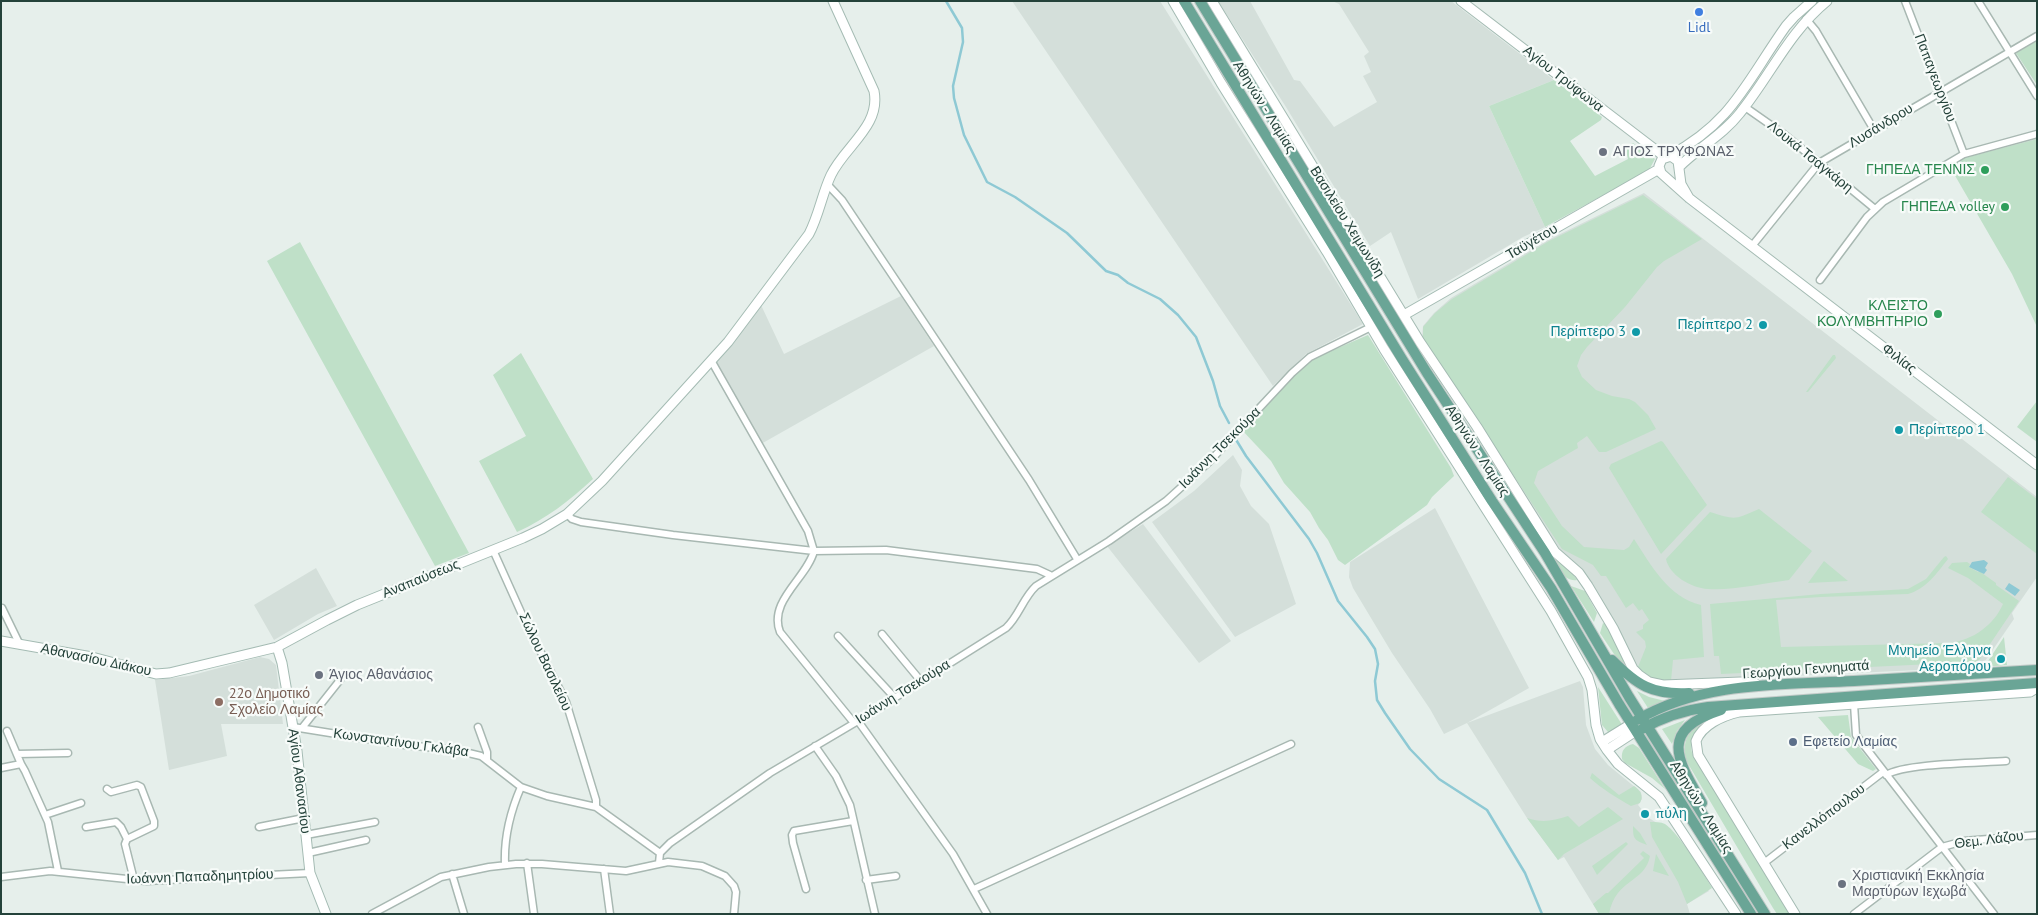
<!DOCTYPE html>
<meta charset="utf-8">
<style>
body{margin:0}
#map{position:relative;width:2038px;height:915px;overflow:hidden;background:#e6efeb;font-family:"PT Sans",sans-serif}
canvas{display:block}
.frame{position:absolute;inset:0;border:2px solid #24423a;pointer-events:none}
</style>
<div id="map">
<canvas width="2038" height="915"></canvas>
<div class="frame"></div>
</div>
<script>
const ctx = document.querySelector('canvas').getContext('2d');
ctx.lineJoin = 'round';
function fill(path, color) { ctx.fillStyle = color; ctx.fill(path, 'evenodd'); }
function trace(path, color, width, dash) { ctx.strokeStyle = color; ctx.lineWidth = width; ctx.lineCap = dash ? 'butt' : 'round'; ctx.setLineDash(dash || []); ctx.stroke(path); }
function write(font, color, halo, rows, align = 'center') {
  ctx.font = font + ' "PT Sans",sans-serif'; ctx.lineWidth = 4.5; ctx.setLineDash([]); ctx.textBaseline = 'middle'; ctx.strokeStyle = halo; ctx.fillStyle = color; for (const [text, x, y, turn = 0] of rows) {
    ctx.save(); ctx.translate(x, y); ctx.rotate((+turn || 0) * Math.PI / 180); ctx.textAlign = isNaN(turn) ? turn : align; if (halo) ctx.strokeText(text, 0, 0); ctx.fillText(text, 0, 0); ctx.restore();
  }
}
const built = new Path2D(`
 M1012,1H1160L1363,324L1306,354L1273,386Z
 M1218,1H1250L1294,80L1300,81L1334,127L1377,102L1363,76L1371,72L1364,56L1369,52L1339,4L1332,1H1451L1554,80L1489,106L1545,227L1523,237L1418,299L1391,232L1370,246L1286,107Z
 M1644,193L2037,497V577L2012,613L2014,619L1981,667L1666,682L1642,674L1587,576L1561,551L1422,338L1423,326L1434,313L1451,298L1548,240Z
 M901,296L934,346L761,444L716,363L761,305L784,354Z
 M1233,455L1242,470L1240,486L1251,506L1269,524L1296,604L1235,637L1152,522L1194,491Z
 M1435,508L1529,688L1467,723L1580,681L1583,687L1586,725L1595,749L1608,765L1641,792L1642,799L1638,805L1649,818L1660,825L1709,891L1687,904L1690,914H1599L1564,857L1558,860L1527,818L1467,723L1444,734L1430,709L1392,653L1353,588L1349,577L1350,562Z
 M1143,524L1231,641L1199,663L1107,546Z
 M316,568L337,606L318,614L274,640L254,605Z
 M260,657L269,659L276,665L283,724H221L227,756L169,770L155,680L189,676Z`);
const green = new Path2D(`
 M2037,41V85L2016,53Z
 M1554,80L1602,117L1601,120L1570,141L1595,176L1628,159L1625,147L1633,143L1655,159L1649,170L1545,227L1489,106Z
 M2037,139V327L2012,274L1950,167L1964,158Z
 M1643,195L1702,239L1664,261L1657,267L1625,307L1587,347L1581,355L1577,366L1582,377L1596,390L1612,396L1629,399L1635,402L1648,415L1656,429L1606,452H1599L1587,436L1577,443L1578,448L1538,471L1534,483L1562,526L1584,547L1624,550L1629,547L1634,539C1651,565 1668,597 1701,605L1704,657L1673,660L1671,681C1660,680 1644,679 1638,667L1646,647L1645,641L1636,632L1643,629V625L1649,620L1642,609L1639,611L1633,603L1626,608L1606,576H1601L1593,565L1562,549L1423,338V327L1435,313L1452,299L1549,241Z
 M300,242L469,553L435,566L267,261Z
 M1368,335L1451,468L1454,476L1432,497L1427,505L1345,565L1338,560L1328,540L1319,528L1310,512L1284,483L1271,461L1241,429L1277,390L1310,360Z
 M521,353L593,479C569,501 546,519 517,532L479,461L526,436L493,375Z
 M1833,355H1835L1836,358L1808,392H1806Z
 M2037,401V442L2017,427Z
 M1661,441L1663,442L1707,505L1661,554L1609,468L1611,464Z
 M2008,477L2037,499V554L1981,512Z
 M1759,509L1812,551L1789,580C1766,583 1730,591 1708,589C1691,588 1669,575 1666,559L1710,512C1736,520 1734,520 1759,509Z
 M1551,555L1568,566L1577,580C1563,582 1558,566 1551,555Z
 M1946,556L1948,559C1937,573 1926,589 1908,594L1821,597L1776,600L1781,647L1950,643C1973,640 1994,625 2003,604L1968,578L1948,568L1952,563L1967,562L1970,564L1969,567L1978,572L1979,571L1996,583V585L2019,601L1980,659L1975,662L1721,674L1719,656H1714L1710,604L1821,594L1908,589L1926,579L1944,557Z
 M1824,561L1848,581L1808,583Z
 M1571,586L1585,591L1597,613L1594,622Z
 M1603,623L1605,624L1620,648L1626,672L1600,633Z
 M2004,637L2007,665L1984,667Z
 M1598,687L1621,723V725L1612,732H1608L1602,725Z
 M1637,691L1649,697L1665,701L1648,708Z
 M1848,715L1851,737L1876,769L1873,771L1858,764L1818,717Z
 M1685,720L1677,731L1672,744L1662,729Z
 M1706,722C1698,732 1687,741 1693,755L1790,914H1777L1773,908L1687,762C1681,744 1687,728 1706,722Z
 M1633,744L1639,748L1665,789L1652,778L1625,763L1622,759C1621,750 1625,746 1633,744Z
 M1592,773L1619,795L1634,786C1640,790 1644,795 1640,803L1631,806C1617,798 1602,789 1590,778Z
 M1608,807L1623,819L1564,854L1558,860L1527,818C1542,823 1553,821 1568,816L1579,827Z
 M1650,822C1655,822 1661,822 1665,824C1678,832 1704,874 1712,888L1687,904L1678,882L1652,837Z
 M1633,826L1640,833L1647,845C1634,840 1633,839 1633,826Z
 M1626,842L1628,844L1597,875L1592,866Z
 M1643,851L1650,856C1645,883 1616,878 1609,914H1599L1593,904L1606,893H1608L1644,858L1640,854Z
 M1656,854L1669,876L1653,871Z
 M1733,871L1761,914H1755L1729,874Z`);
const water = new Path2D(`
 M1984,560L1988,563L1985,568L1987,570L1984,574L1969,567L1972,562Z
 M2009,583L2020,590L2015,596L2005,589Z`);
const stream = new Path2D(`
 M946,1L962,28L963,42L953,86L954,98L964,135L987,182L1015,197L1067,233L1106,271L1118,275L1128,283L1160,299L1178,315L1196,337L1213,381L1220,406L1229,423
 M1235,438L1246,456L1309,539L1317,553L1338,601L1367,637L1375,649L1378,664L1375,681L1377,700L1385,713L1410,749L1439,779L1487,810L1525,873L1542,914`);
const street = new Path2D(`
 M1905,1L1964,154
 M1978,1L2037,96
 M1806,19L1816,31L1874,130
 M1745,107L1785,135L1875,209
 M828,185L842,200L911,303L1029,480L1077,559
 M1752,246L1819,163L2037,36
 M1820,280L1867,217L1883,202L1964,154L2037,134
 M712,362L808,531L814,551C807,578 768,601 780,632L854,723
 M567,514L572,519L581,522L673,535L814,551L886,550L1037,569L1050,575
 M493,550L524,619L566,702L596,800V807
 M2,608L20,645
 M882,634L920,680
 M838,636L894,697
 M1854,704L1856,735L1994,914
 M858,721L953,854L987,914
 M293,727L405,745L456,750L481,756L521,787L547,796L596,807L660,853
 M478,727L487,752V759
 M302,728L340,680
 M7,731L21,764
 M815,746L836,776L850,805L875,914
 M17,754L68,753
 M1,768L21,764L25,771L48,822L58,871
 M1886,775C1905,763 1980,763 2006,761
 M107,789L111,792L137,785L141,787L154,821V826L127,839L125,844L134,880
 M45,815L81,803
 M86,827L116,822L121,827L127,839
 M259,827L304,818
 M306,835L375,822
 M308,853L366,840
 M527,863L534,914
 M659,863L660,853L670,843L770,773L858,721L1006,628C1019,616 1023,598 1036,586L1109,541L1166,501L1209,462L1292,373L1310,357L1371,327
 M1764,863L1883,772
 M505,864C504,838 511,810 521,787
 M604,869L610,914
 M452,874L464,914
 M1,877L50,871L146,881L310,873
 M866,880L896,876
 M806,889L793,843L792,835L794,831L853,821
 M974,889L1291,744
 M372,914L441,877L489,867L516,864H542L626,871L668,862L702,866L725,876L734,886L736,892L734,914
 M1854,914L1942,847L1964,841L2037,835`);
const secondary = new Path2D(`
 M1173,1L1221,83L1327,252L1384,349L1551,611L1588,677L1592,690L1596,725L1600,739L1607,750L1618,764L1659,797L1736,914
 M1212,1L1420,342L1477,427L1555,552L1579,573L1588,586L1613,628L1633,669L1639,675L1649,682L1663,685L1741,682L1755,683
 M1461,1L1665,157
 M1669,156C1733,122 1746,82 1786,26L1794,17L1812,1
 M1679,167C1699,147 1723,135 1740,113C1770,76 1789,32 1827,1
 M1689,198L1681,184L1678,161L1671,156L1662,159L1659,166L1661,173L1689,198L2037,465
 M1404,315L1659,169
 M1,641L92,657L156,674L169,673L277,647L327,620L357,605L523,538L542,529L567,514L602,481L728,342L809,234C819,215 822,194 831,175C845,146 881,126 874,91L833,1
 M277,647L282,663L297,751L310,873L326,914
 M1602,742L1631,724
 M1607,750L1636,731
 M1795,914L1698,755L1696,741C1702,725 1722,716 1739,712L2030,692L2037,688`);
const primary = new Path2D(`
 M1184,1L1402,359L1492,501L1551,588L1619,704L1751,914
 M1200,1L1427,373L1545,553L1629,697L1765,914
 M1612,660C1637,685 1652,695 1689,693
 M1637,720C1702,681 1781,685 1854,681C1915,677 1976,674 2037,670
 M1642,729C1663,717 1685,710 1708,707L2037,683
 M1702,803C1676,758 1659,730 1721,710`);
const markers = [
 [1699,12,5,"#3f7fe0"],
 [1603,152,5,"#6b7280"],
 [1985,170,5,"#2e9e5b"],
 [2005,207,5,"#2e9e5b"],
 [1938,314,5,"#2e9e5b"],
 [1763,325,5,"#0f9aa8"],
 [1636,332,5,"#0f9aa8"],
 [1899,430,5,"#0f9aa8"],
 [2001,659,5,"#0f9aa8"],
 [319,675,5,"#6b7280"],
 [219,702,5,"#8d6e63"],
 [1793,742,5,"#5c6f8a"],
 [1645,814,5,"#0f9aa8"],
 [1842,884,5,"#6b7280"]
];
const shopNames = [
 ["Lidl",1699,28]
];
const streetNames = [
 ["Παπαγεωργίου",1935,78,69],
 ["Αγίου Τρύφωνα",1563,79,38],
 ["Αθηνών - Λαμίας",1264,107,58],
 ["Λυσάνδρου",1881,126,-31],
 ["Λουκά Τσαγκάρη",1810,157,39],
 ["Βασιλείου Χειμωνίδη",1347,222,58],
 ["Ταϋγέτου",1532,242,-30],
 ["Φιλίας",1899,359,38],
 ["Ιωάννη Τσεκούρα",1220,448,-45],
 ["Αθηνών - Λαμίας",1477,451,57],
 ["Αναπαύσεως",421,579,-22],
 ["Αθανασίου Διάκου",96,660,12],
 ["Σώλου Βασιλείου",545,662,65],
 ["Γεωργίου Γεννηματά",1806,670,-4],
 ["Ιωάννη Τσεκούρα",903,692,-32],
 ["Κωνσταντίνου Γκλάβα",401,743,8],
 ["Αγίου Αθανασίου",299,781,83],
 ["Αθηνών - Λαμίας",1701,807,58],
 ["Κανελλόπουλου",1824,817,-37],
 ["Θεμ. Λάζου",1989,840,-7],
 ["Ιωάννη Παπαδημητρίου",200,877,-2]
];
const worshipNames = [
 ["ΑΓΙΟΣ ΤΡΥΦΩΝΑΣ",1613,152],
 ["Άγιος Αθανάσιος",329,675],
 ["Χριστιανική Εκκλησία",1852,876],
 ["Μαρτύρων Ιεχωβά",1852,892]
];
const leisureNames = [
 ["ΓΗΠΕΔΑ ΤΕΝΝΙΣ",1975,170],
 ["ΓΗΠΕΔΑ volley",1995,207],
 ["ΚΛΕΙΣΤΟ",1928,306],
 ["ΚΟΛΥΜΒΗΤΗΡΙΟ",1928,322]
];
const cultureNames = [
 ["Περίπτερο 2",1753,325],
 ["Περίπτερο 3",1626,332],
 ["Περίπτερο 1",1909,430,"left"],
 ["Μνημείο Έλληνα",1991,651],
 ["Αεροπόρου",1991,667],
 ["πύλη",1655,814,"left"]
];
const educationNames = [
 ["22ο Δημοτικό",229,694],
 ["Σχολείο Λαμίας",229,710]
];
const serviceNames = [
 ["Εφετείο Λαμίας",1803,742]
];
fill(built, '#d4dfda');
fill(green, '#bfe0c8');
fill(water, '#8ec9d4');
trace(stream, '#8ec9d4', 2.5);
trace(street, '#a8b8b2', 9);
trace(secondary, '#a4bbb3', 11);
trace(primary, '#c2cac8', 12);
trace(street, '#fff', 6);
trace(secondary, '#fff', 9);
trace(primary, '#6aa596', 10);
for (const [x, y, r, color] of markers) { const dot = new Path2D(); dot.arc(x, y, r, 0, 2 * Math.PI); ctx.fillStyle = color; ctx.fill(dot); trace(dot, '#f7fbf9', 2); }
write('14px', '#366cbe', '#f7fbf9', shopNames);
write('14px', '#24423a', '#f7fbf9', streetNames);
write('14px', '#5b616d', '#f7fbf9', worshipNames, 'left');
write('14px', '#27864d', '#f7fbf9', leisureNames, 'right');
write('14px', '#0d838f', '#f7fbf9', cultureNames, 'right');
write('14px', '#785e54', '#f7fbf9', educationNames, 'left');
write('14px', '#4e5e75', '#f7fbf9', serviceNames, 'left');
</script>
